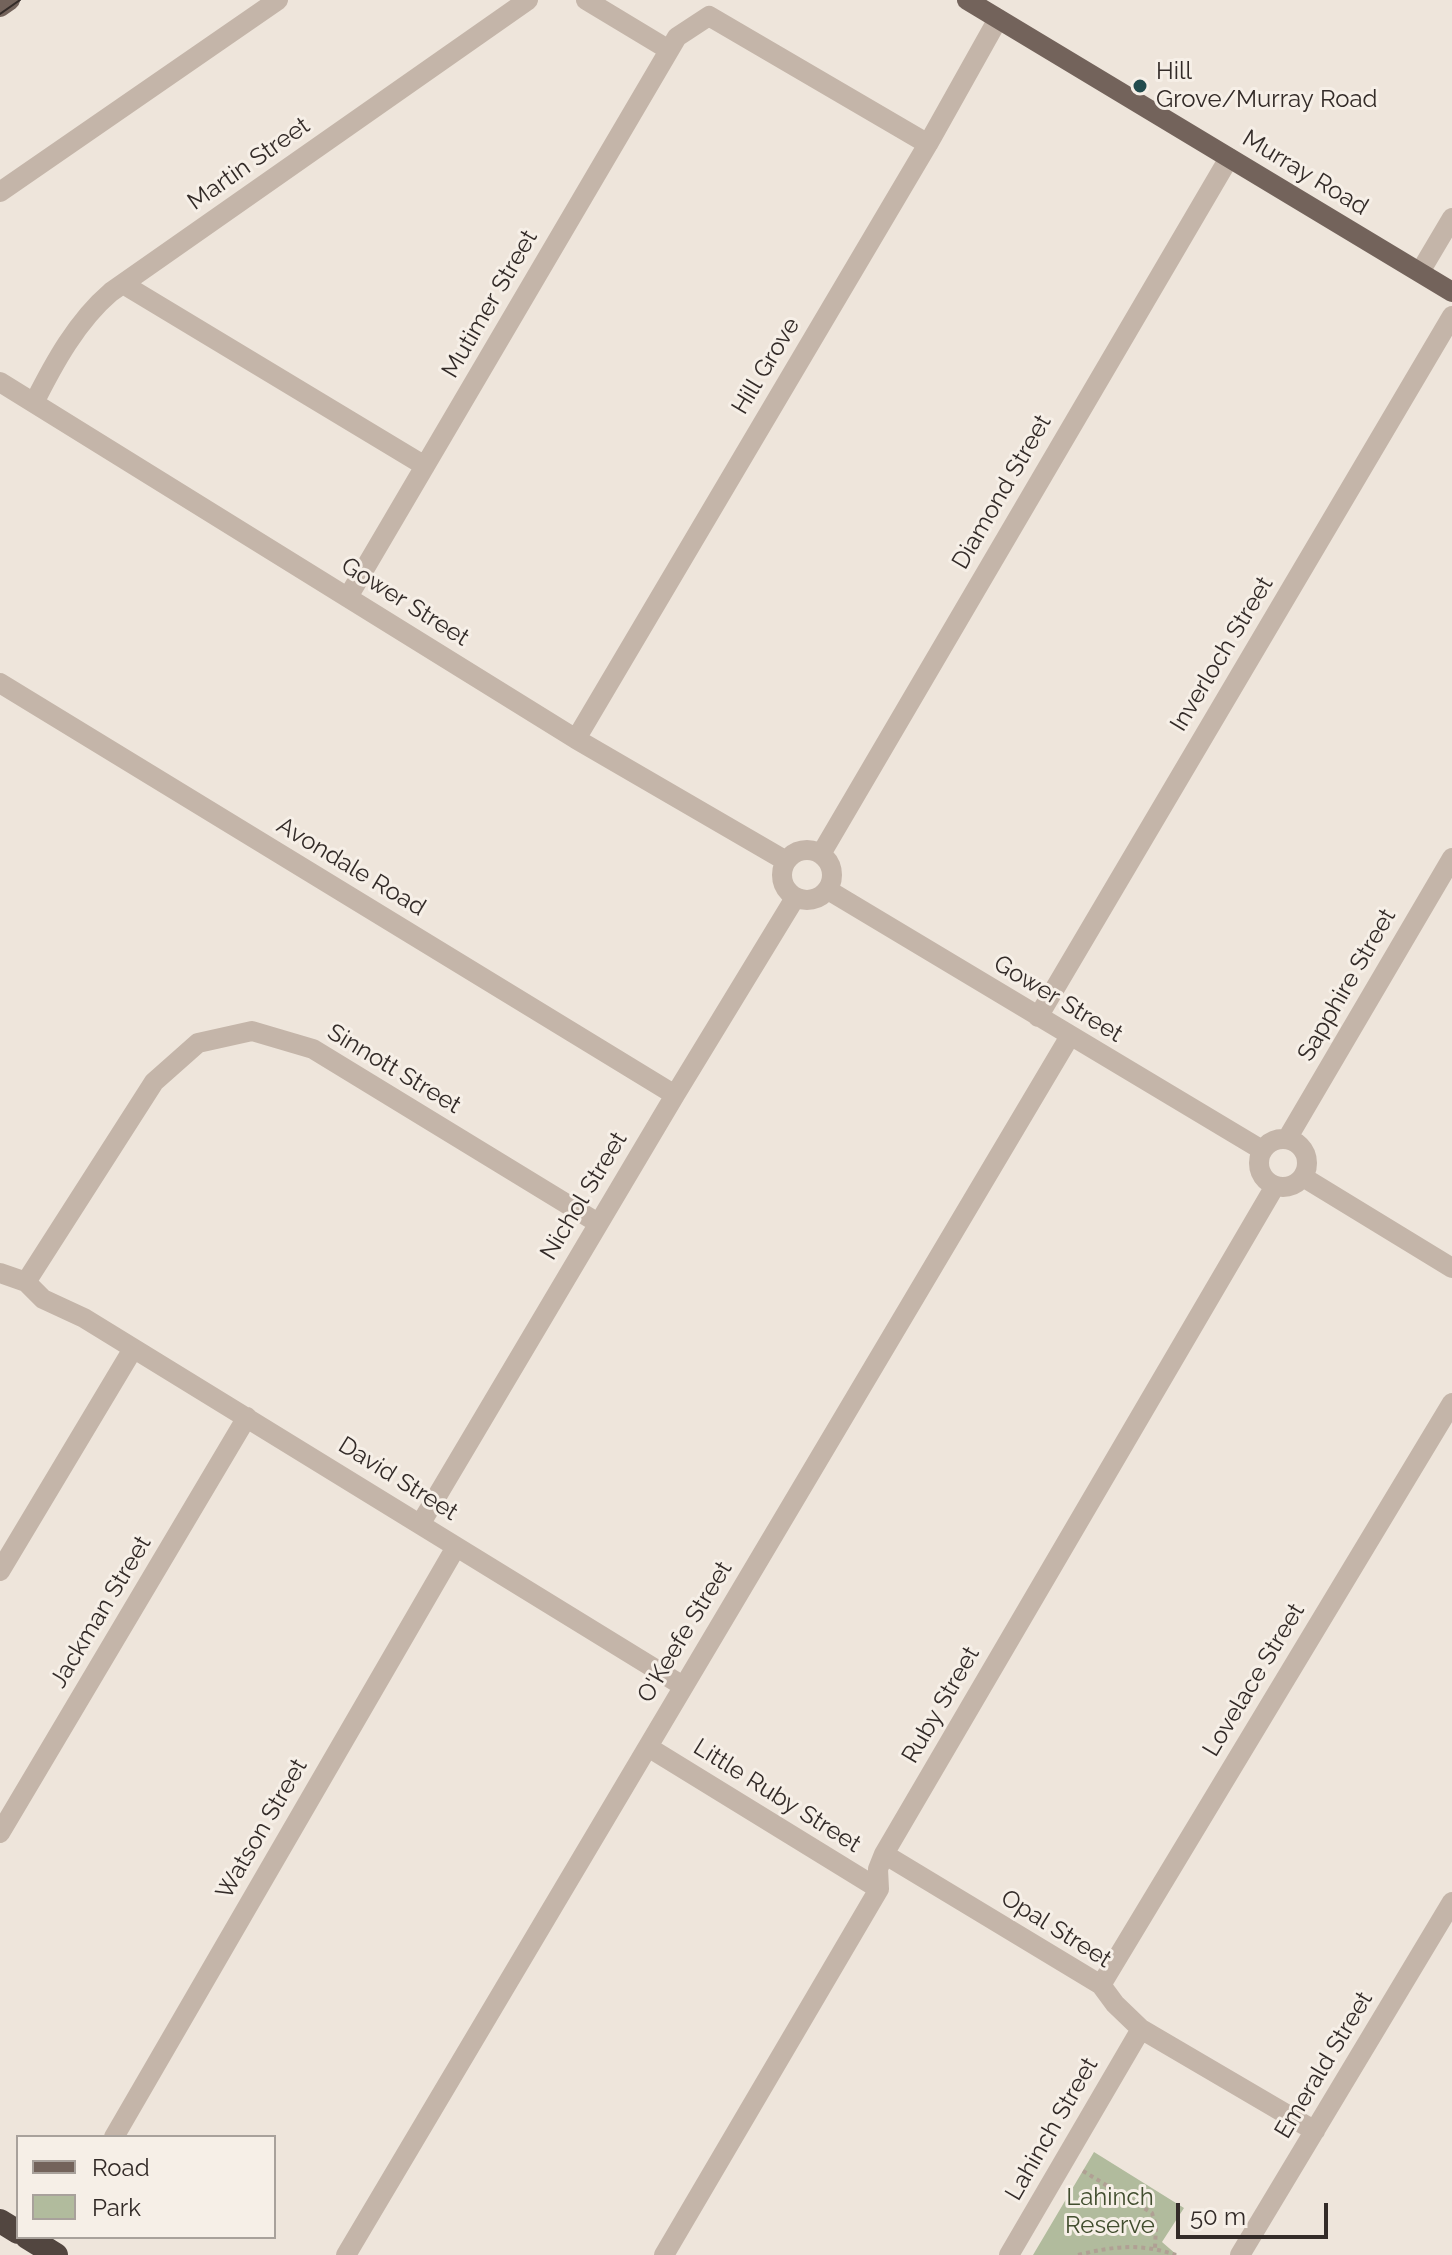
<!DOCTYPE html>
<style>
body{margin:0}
#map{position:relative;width:1452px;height:2255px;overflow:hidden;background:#eee5db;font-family:Raleway,sans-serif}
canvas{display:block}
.legend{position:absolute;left:16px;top:2135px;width:260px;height:104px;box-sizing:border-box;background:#f6efe7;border:2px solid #a8a19b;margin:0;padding:10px 14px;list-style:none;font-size:24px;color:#332b28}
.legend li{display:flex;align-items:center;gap:16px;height:40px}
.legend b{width:40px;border:2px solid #a8a19b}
.scale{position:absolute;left:1176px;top:2203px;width:152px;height:36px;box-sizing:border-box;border:4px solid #332b28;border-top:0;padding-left:10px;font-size:24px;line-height:28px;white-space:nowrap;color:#332b28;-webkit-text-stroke:6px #f6efe7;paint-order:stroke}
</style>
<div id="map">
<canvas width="1452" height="2255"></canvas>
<ul class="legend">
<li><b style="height:10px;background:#73635b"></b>Road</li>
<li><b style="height:22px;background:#b1bb9d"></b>Park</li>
</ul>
<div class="scale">50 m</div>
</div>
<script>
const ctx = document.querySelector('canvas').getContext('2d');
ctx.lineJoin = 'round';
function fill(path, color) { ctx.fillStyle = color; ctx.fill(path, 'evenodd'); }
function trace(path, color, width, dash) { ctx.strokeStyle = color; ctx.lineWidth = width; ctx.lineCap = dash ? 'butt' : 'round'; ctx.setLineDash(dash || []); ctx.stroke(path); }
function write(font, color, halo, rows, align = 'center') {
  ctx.font = font + ' Raleway,sans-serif'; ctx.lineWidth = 6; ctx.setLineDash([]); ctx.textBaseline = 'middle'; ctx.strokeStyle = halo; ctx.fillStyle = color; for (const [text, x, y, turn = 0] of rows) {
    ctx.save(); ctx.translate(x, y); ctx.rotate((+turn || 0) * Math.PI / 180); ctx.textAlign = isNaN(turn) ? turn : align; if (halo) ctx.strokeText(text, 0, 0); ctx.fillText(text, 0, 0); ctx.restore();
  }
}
const green = new Path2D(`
 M1094,2152L1184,2208L1162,2242L1177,2255H1033Z`);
const path = new Path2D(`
 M1083,2171L1152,2213L1156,2226L1155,2248
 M1078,2255C1114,2246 1141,2243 1176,2255`);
const minor = new Path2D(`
 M586,0L669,50
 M0,192L278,0
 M1420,272L1452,218
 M123,284L425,466
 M0,382L576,739L786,861
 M34,403C54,363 77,321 111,292L528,0
 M348,597L677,37L709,16L928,144
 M0,683L675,1095
 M576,739L928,144L998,19
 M782 875a25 25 0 1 1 50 0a25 25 0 1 1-50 0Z
 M821,854L1229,158
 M828,890L1262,1150
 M1038,1017L1452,316
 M1259 1163a24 24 0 1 1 48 0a24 24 0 1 1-48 0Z
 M1287,1139L1452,858
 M1303,1177L1452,1268
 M0,1273L26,1282L43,1299L84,1318L683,1686
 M26,1282L154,1082L198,1043L252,1031L313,1049L598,1223
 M421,1523L675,1095L795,898
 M0,1571L133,1349
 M648,1747L879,1889
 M0,1833L247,1417
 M884,1854L1101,1985L1115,2004L1141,2029L1315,2131
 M1101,1985L1452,1403
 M114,2137L456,1547
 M346,2255L1070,1036
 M664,2255L879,1889L878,1869L884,1854L1275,1186
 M1009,2255L1141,2029
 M1240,2255L1452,1902`);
const major = new Path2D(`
 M967,0L1452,292
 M0,7L10,0`);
const highway = new Path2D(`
 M0,2221L18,2232
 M27,2237L56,2255`);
const tram = new Path2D(`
 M0,14L20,0`);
const markers = [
 [1140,86,8,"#234c4e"]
];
const poiNames = [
 ["Hill",1156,72],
 ["Grove/Murray Road",1156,100]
];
const streetNames = [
 ["Martin Street",249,164,-35],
 ["Murray Road",1305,173,31],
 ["Mutimer Street",490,304,-60],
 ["Hill Grove",766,366,-59],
 ["Diamond Street",1002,492,-60],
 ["Gower Street",405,602,32],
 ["Inverloch Street",1222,654,-59],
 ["Avondale Road",351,867,31],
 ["Sapphire Street",1347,985,-60],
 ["Gower Street",1058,999,31],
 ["Sinnott Street",394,1069,31],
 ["Nichol Street",584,1196,-59],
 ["David Street",398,1479,32],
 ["Jackman Street",101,1612,-59],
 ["O'Keefe Street",685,1632,-59],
 ["Lovelace Street",1254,1680,-59],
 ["Ruby Street",941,1705,-60],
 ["Little Ruby Street",777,1796,32],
 ["Watson Street",262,1829,-60],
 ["Opal Street",1056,1929,32],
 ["Emerald Street",1324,2065,-59],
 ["Lahinch Street",1052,2129,-60]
];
const parkNames = [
 ["Lahinch",1110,2198],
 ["Reserve",1110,2226]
];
fill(green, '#b1bb9d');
trace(path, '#b0a094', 4, [4, 4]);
trace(minor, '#c4b5a9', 20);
trace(major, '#73635b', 20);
trace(highway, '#524640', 24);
trace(tram, '#332b28', 2);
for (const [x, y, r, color] of markers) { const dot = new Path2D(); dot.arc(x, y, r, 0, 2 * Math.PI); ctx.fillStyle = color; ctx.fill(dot); trace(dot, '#f6efe7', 3); }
write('24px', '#332b28', '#f6efe7', poiNames, 'left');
write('24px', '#332b28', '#f6efe7', streetNames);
write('24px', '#424e2f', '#f6efe7', parkNames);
</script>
